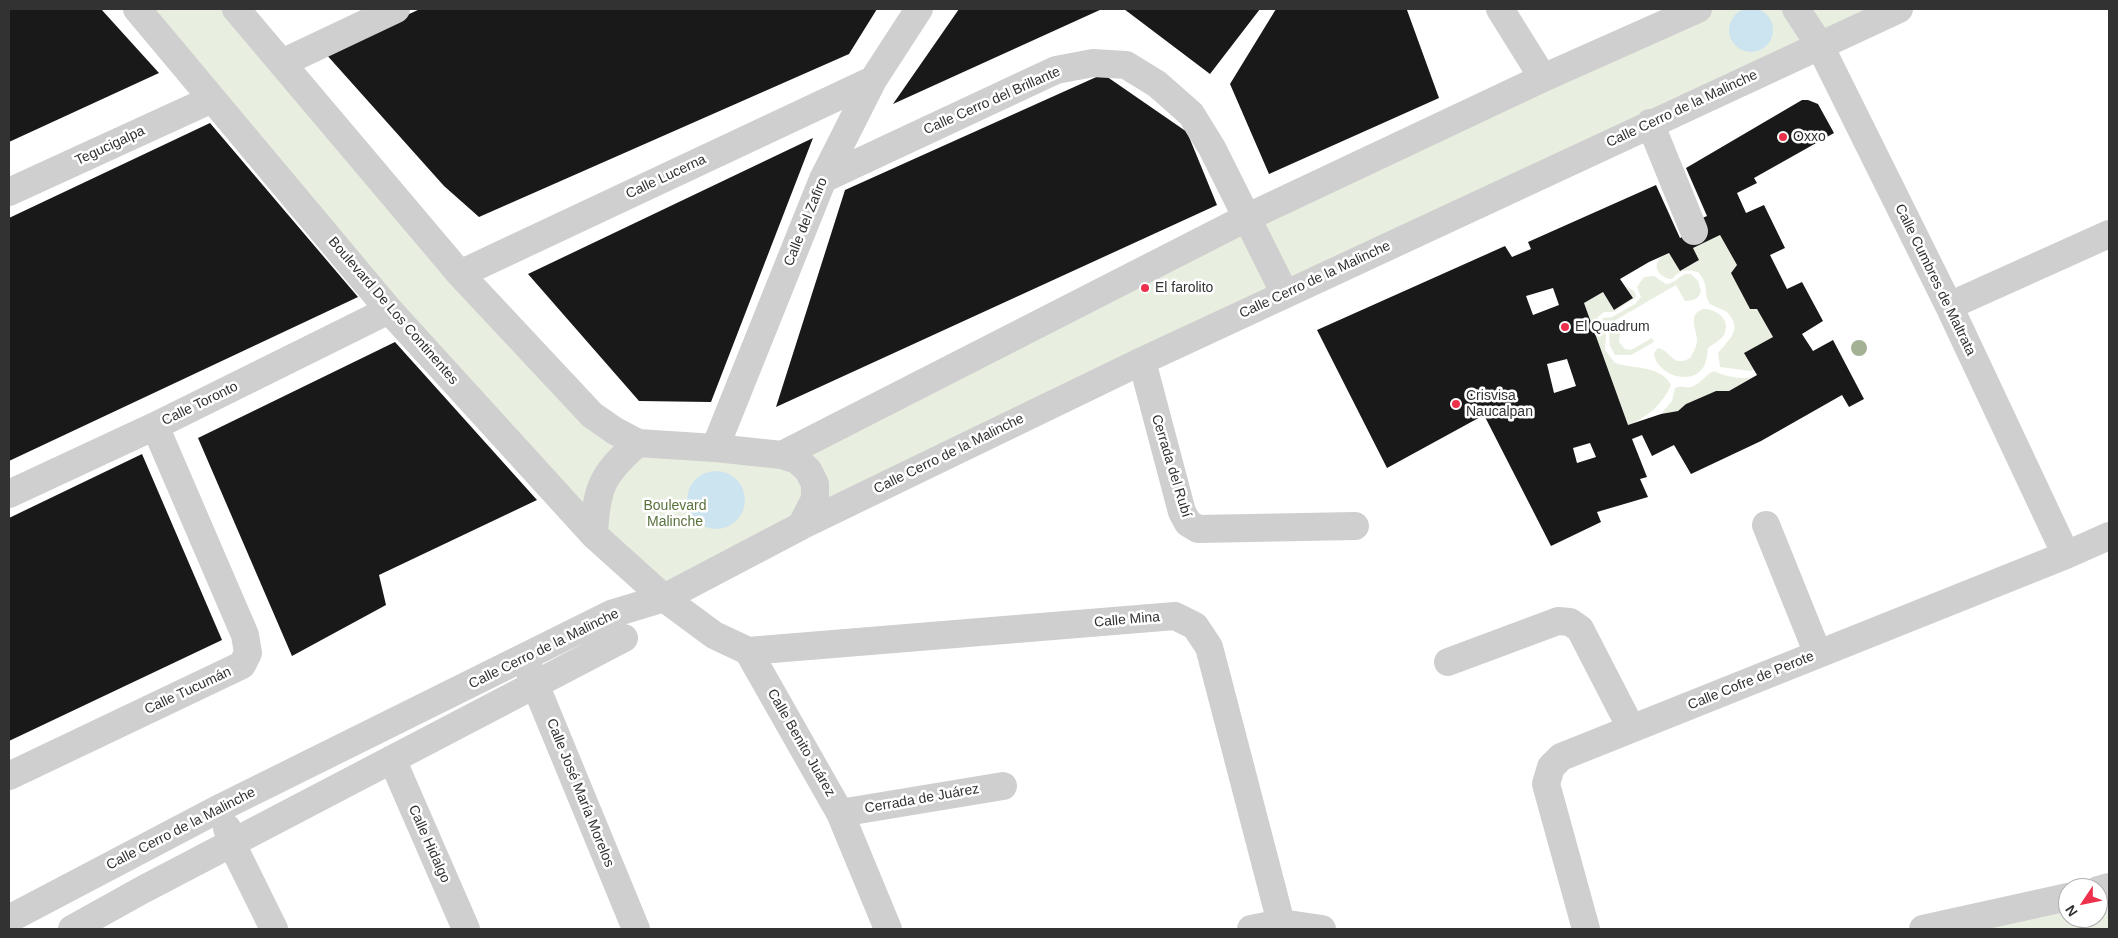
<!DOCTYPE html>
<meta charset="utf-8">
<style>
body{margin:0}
#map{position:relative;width:2118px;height:938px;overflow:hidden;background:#fff;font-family:Arial,sans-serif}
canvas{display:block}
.frame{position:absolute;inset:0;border:10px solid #323232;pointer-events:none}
.north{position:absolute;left:2058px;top:878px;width:50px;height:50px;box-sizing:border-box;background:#fff;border:1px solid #adadad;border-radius:50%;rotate:236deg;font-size:14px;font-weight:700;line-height:20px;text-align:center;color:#323232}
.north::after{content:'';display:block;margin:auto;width:18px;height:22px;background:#ed304b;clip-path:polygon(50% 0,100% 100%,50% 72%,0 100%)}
</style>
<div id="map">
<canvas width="2118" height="938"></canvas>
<div class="frame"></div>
<div class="north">N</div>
</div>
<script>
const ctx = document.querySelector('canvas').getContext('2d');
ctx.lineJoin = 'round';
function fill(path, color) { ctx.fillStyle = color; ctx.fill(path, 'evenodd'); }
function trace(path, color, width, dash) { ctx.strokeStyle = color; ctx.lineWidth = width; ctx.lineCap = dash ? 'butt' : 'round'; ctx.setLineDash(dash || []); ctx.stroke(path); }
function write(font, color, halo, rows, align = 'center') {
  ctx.font = font + ' Arial,sans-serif'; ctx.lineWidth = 5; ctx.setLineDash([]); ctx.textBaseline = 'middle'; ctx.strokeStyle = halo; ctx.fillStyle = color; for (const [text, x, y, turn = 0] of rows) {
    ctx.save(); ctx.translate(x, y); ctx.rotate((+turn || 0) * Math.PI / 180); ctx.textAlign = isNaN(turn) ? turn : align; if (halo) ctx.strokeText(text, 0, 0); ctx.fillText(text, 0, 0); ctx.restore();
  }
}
const green = new Path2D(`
 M137,9H236L460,274L638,443L782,455L1698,9H1897L664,598Z
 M1720,235L1737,265L1732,273L1750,309H1757L1773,337L1754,370L1750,371L1720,367L1718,353C1728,340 1744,330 1727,312L1710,304C1702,292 1711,287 1698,272C1687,269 1679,270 1672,279C1664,279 1653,271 1658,261C1660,257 1665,255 1669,253L1681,271L1699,260L1693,248Z
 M1685,274H1691L1698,281L1701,291C1699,299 1693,301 1685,301L1676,285L1614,321L1620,332L1619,342L1625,349L1631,350L1652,338L1654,342L1631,355H1615L1610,346L1609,334L1601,325L1603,318L1612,317L1635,304L1641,297L1637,287L1644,277L1654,276L1666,284C1675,283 1677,278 1685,274Z
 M1626,286L1634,291L1636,295L1635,298L1613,312H1604L1598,317L1597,328L1606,335L1605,350L1615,363C1632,369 1661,365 1671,385C1662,405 1648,417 1628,425L1584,303L1603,292L1615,310L1633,298Z
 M1703,309C1716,308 1732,320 1724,335C1720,341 1714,343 1708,348C1707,353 1707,359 1705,364C1694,389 1655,374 1654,353L1658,348C1672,351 1672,368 1690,358C1693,353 1696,348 1697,342C1698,331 1686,315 1703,309Z
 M1714,371C1724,376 1742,380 1753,377L1729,391H1716L1686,404L1678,411L1661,414L1672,401L1675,388C1681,385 1685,388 1691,387C1702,383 1706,374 1714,371Z
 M2109,898V929H1980L2068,908V918H2098V900Z`);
const water = new Path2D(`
 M1729 30a22 22 0 1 1 44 0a22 22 0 1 1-44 0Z
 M687 500a29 29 0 1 1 58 0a29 29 0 1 1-58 0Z`);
const building = new Path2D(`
 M9,9H101L159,73L9,142Z
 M420,9H877L849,54L479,217L444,186L325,53Z
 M959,9H1102L893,104Z
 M1124,9H1260L1210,74Z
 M1276,9H1410L1407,10L1439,98L1269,174L1230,84Z
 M1103,74L1187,132L1217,205L776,407L845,190Z
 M1802,100H1808L1818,104L1834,133L1754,178L1757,183L1737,193L1746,213L1764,205L1785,248L1770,255L1787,289L1802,282L1823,321L1802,334L1813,351L1833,340L1864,399L1849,407L1842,395L1761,441L1691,474L1674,445L1652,456L1642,435L1632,439L1647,477L1640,479L1648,497L1597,512L1601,522L1551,546L1484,415L1387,468L1317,330L1505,246L1512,257L1531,249L1528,242L1656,185L1680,238L1694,231L1700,219L1707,216L1686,168ZM1720,235L1737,265L1731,273L1750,309H1757L1773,337L1744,353L1757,375L1729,391H1716L1686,404L1678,411L1661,414L1628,425L1584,303L1603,292L1614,310L1633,298L1620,279L1649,262L1669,253L1680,271L1699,260L1693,248ZM1553,288L1559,305L1533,315L1526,296ZM1567,359L1576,386L1554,393L1547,364ZM1590,443L1596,457L1577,463L1573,448Z
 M210,123L358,297L9,461V218Z
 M813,138L711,402L639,401L528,274Z
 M395,342L537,500L379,575L386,605L292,656L198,438Z
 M142,454L222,640L9,741V518Z`);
const minor = new Path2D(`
 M137,9L389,310L594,535L664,598L714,635L748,651L840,813L888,929
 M236,9L460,274L592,415L615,431L638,443L715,448L782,455L797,460L808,470L815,484V499L801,526
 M1500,9L1543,78
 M1796,9L1819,44L1949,306L2066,555
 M282,63L396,9
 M1650,123L1694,231
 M823,179L1056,70L1093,63L1126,65L1157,84L1191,114L1212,148L1285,294
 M9,192L212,99
 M460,274L873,80
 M1949,306L2109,234
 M1142,361L1182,512L1188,523L1198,529L1355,526
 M715,448L823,179L873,80L919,9
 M782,455L1246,218L1543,78L1698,9
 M9,494L155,426L389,310
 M1766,525L1818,654
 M594,535C596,488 602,474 638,443
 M748,651L1175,616L1195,626L1209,647L1281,923
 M1448,662L1558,621L1570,622L1580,629L1631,728
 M528,667L636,929
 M392,759L466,929
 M9,776L242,665L248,653L245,635L155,426
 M840,813L1003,786
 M227,828L232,844L274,929
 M2098,890L2109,887
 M9,919L222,807L611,614L664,598L801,526L1142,361L1899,9
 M72,929L144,889L624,638
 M1251,929L1281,923L1322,929
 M1586,929L1546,784L1551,767L1561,757L2066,555L2109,536
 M1923,929L2068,897`);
const trees = [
 [1859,348]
];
const markers = [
 [1783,137,5,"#ed304b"],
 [1145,288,5,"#ed304b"],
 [1565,327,5,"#ed304b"],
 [1456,404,5,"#ed304b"]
];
const streetNames = [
 ["Calle Cerro del Brillante",992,101,-24],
 ["Calle Cerro de la Malinche",1682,109,-25],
 ["Tegucigalpa",110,146,-25],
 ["Calle Lucerna",666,177,-25],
 ["Calle del Zafiro",806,222,-68],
 ["Calle Cerro de la Malinche",1315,280,-25],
 ["Calle Cumbres de Maltrata",1935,280,64],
 ["Boulevard De Los Continentes",393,311,49],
 ["Calle Toronto",200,404,-26],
 ["Calle Cerro de la Malinche",949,454,-26],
 ["Cerrada del Rubí",1171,466,73],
 ["Calle Mina",1127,620,-5],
 ["Calle Cerro de la Malinche",544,649,-26],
 ["Calle Cofre de Perote",1751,681,-22],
 ["Calle Tucumán",188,691,-25],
 ["Calle Benito Juárez",801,743,60],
 ["Calle José María Morelos",580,793,68],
 ["Cerrada de Juárez",922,799,-10],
 ["Calle Cerro de la Malinche",181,829,-27],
 ["Calle Hidalgo",429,844,66]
];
const poiNames = [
 ["Oxxo",1793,137],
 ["El farolito",1155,288],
 ["El Quadrum",1575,327],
 ["Crisvisa",1466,396],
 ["Naucalpan",1466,412]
];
const parkNames = [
 ["Boulevard",675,506],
 ["Malinche",675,522]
];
fill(green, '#e9efe0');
fill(water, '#cce4ef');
fill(building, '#191919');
trace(minor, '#cfcfcf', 28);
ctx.fillStyle = '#a4b194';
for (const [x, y] of trees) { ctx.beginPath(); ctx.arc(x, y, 8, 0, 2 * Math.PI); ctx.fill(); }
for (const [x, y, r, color] of markers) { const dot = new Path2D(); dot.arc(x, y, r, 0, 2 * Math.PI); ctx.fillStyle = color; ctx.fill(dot); trace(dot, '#fff', 2); }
write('14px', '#323232', '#fff', streetNames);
write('14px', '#323232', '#fff', poiNames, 'left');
write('14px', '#59713c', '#fff', parkNames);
</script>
